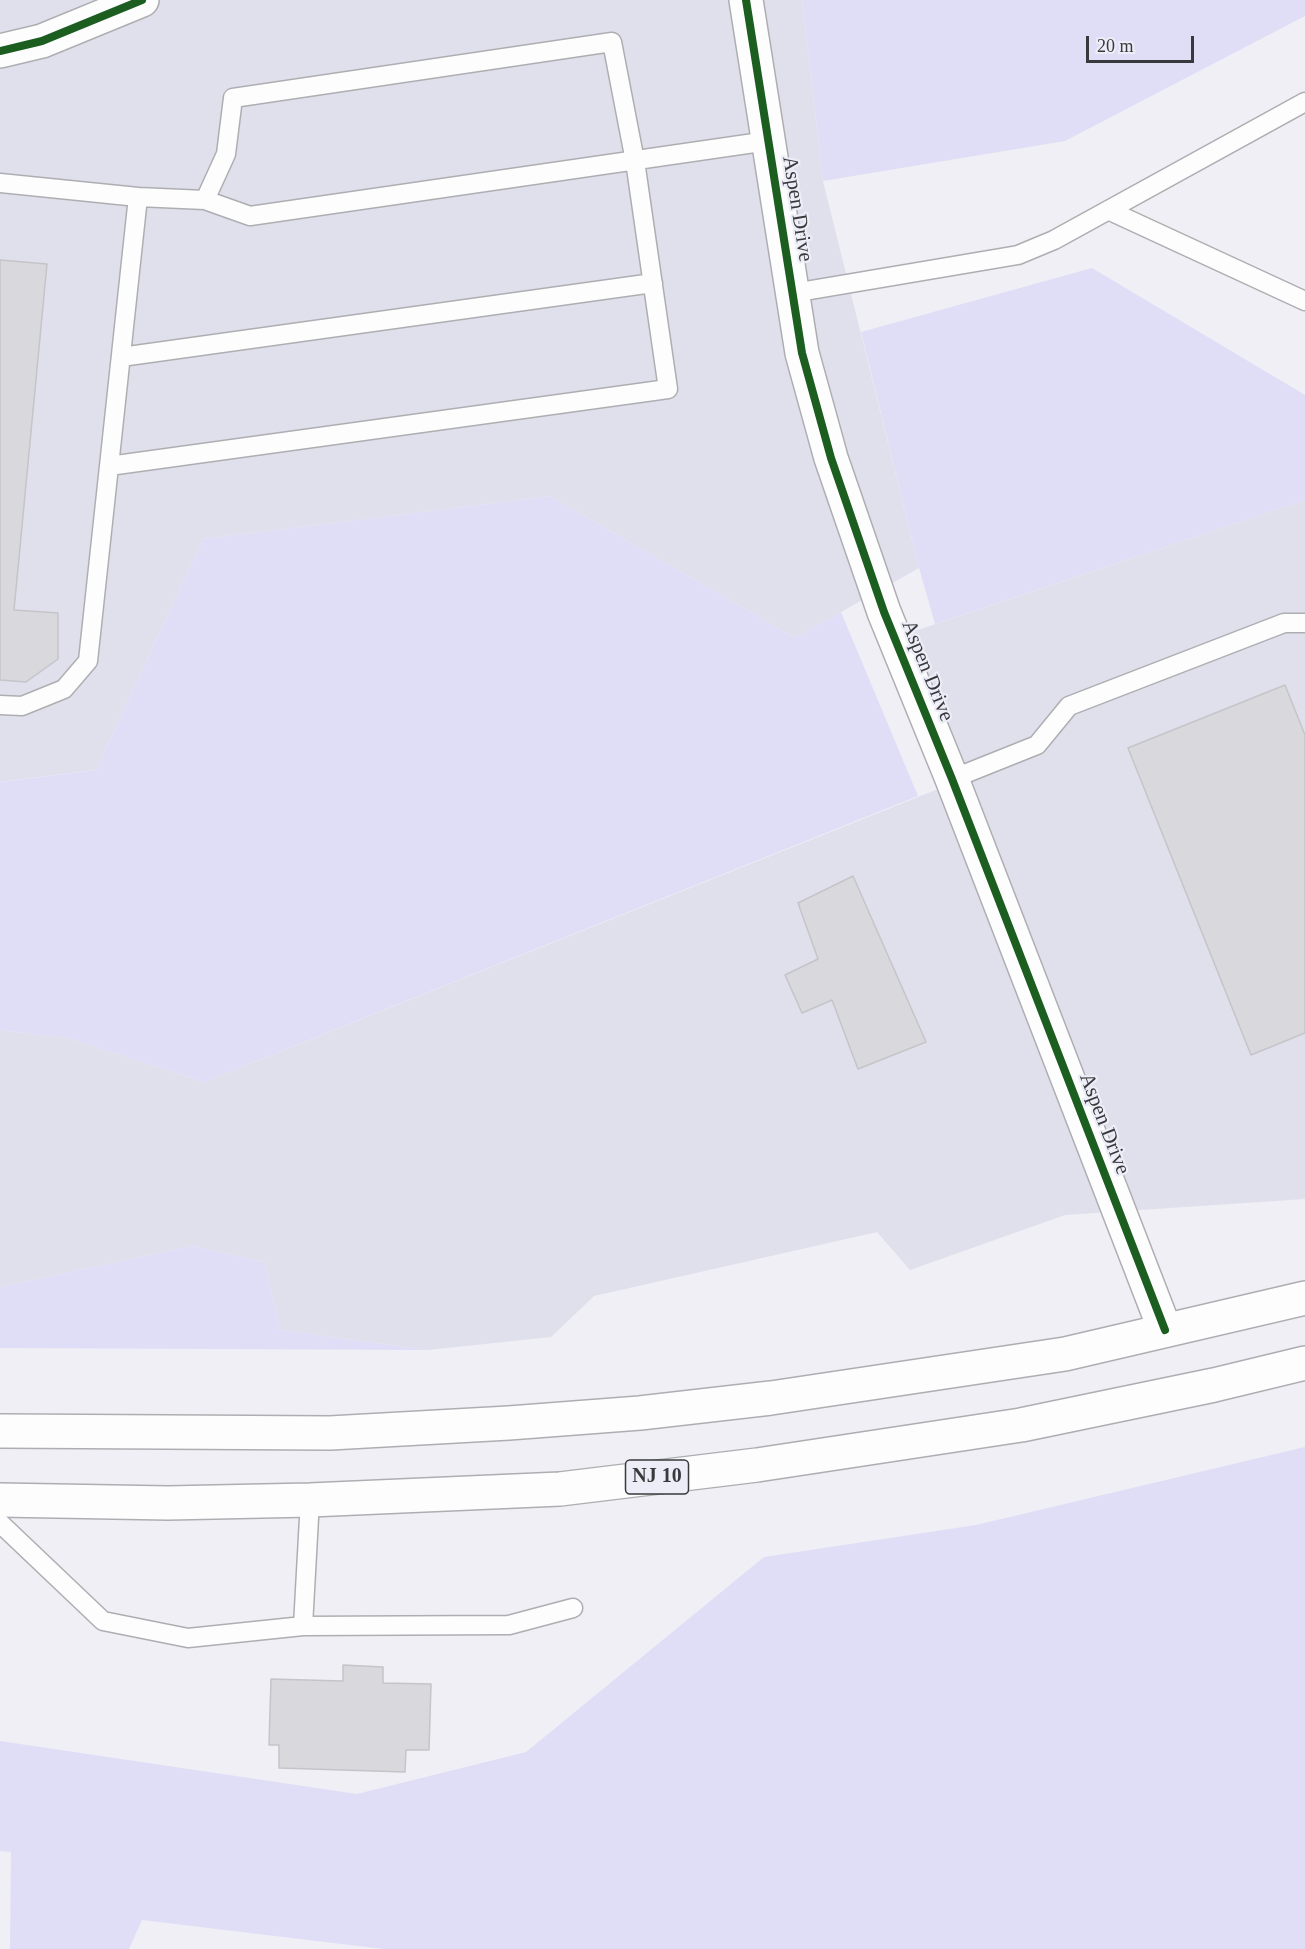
<!DOCTYPE html>
<style>
body{margin:0}
#map{position:relative;width:1305px;height:1949px;overflow:hidden;background:#efeff5;font-family:"Times New Roman",serif}
canvas{display:block}
.scale{position:absolute;left:1086px;top:36px;width:108px;height:27px;box-sizing:border-box;border:3px solid #39393d;border-top:0;padding-left:8px;font-size:18px;line-height:21px;white-space:nowrap;color:#39393d;-webkit-text-stroke:4px #ededf7;paint-order:stroke}
</style>
<div id="map">
<canvas width="1305" height="1949"></canvas>
<div class="scale">20 m</div>
</div>
<script>
const ctx = document.querySelector('canvas').getContext('2d');
ctx.lineJoin = 'round';
function fill(path, color) { ctx.fillStyle = color; ctx.fill(path, 'evenodd'); }
function trace(path, color, width, dash) { ctx.strokeStyle = color; ctx.lineWidth = width; ctx.lineCap = dash ? 'butt' : 'round'; ctx.setLineDash(dash || []); ctx.stroke(path); }
function write(font, color, halo, rows, align = 'center') {
  ctx.font = font + ' "Times New Roman",serif'; ctx.lineWidth = 4.5; ctx.setLineDash([]); ctx.textBaseline = 'middle'; ctx.strokeStyle = halo; ctx.fillStyle = color; for (const [text, x, y, turn = 0] of rows) {
    ctx.save(); ctx.translate(x, y); ctx.rotate((+turn || 0) * Math.PI / 180); ctx.textAlign = isNaN(turn) ? turn : align; if (halo) ctx.strokeText(text, 0, 0); ctx.fillText(text, 0, 0); ctx.restore();
  }
}
const built = new Path2D(`
 M0,0H802L823,181L919,568L795,638L550,496L203,539L96,770L0,782Z
 M1305,500V1199L1065,1215L910,1270L877,1232L594,1296L551,1337L428,1350L280,1330L264,1262L192,1246L0,1287V1030L68,1038L204,1082L943,787L882,642Z`);
const green = new Path2D(`
 M802,0H1305V16L1065,141L823,181Z
 M1092,268L1305,395V500L935,624L919,568L861,332Z
 M550,496L795,638L841,612L918,796L204,1082L68,1038L0,1030V782L96,770L203,539Z
 M192,1246L264,1262L280,1330L428,1350L0,1348V1287Z
 M1305,1447V1949H383L142,1920L129,1949H10L11,1852L0,1851V1741L357,1794L526,1752L764,1557L976,1525Z`);
const building = new Path2D(`
 M0,260L47,264L14,610L58,613V659L26,682L0,680Z
 M1285,685L1305,735V1033L1251,1055L1128,748Z
 M853,876L926,1042L858,1069L832,1000L802,1013L785,975L818,959L798,903Z
 M343,1665L383,1667V1683L431,1684L429,1750H406L405,1772L279,1768V1745H269L271,1679L343,1681Z`);
const lane = new Path2D(`
 M0,183L138,197L205,200L226,154L233,98L612,42L635,161L668,389L109,466
 M205,200L250,216L768,141
 M1108,210L1305,301
 M793,293L1018,255L1054,240L1305,102
 M121,357L653,283
 M0,705L22,706L64,689L88,661L138,197
 M952,779L1037,745L1069,706L1284,623H1305
 M0,1523L103,1621L188,1638L303,1626L509,1625L573,1608
 M303,1626L310,1500`);
const street = new Path2D(`
 M746,0L802,353L831,458L884,612L952,779L1165,1330
 M0,51L42,41L142,0`);
const highway = new Path2D(`
 M0,1431L330,1433L509,1423L640,1413L771,1398L1065,1354L1305,1298
 M0,1500L168,1503L310,1500L560,1489L757,1465L1021,1425L1214,1385L1305,1363`);
const cycleway = new Path2D(`
 M746,0L802,353L831,458L884,612L952,779L1165,1330
 M0,51L42,41L142,0`);
const shields = [
 [657,1477,63]
];
const shieldNames = [
 ["NJ 10",657,1477]
];
const streetNames = [
 ["Aspen Drive",797,209,81],
 ["Aspen Drive",927,671,68],
 ["Aspen Drive",1104,1124,69]
];
fill(built, '#e0e0ec');
fill(green, '#e0def7');
fill(building, '#d9d8dd');
trace(building, '#c5c4c9', 1.5);
trace(lane, '#aeaeb2', 21);
trace(street, '#aeaeb2', 36);
trace(highway, '#aeaeb2', 36);
trace(lane, '#fdfdfe', 18);
trace(street, '#fdfdfe', 33);
trace(highway, '#fdfdfe', 33);
trace(cycleway, '#1b5e20', 8);
for (const [x, y, w] of shields) { const box = new Path2D(); box.roundRect(x - w / 2, y - 17, w, 34, 4.5); ctx.fillStyle = '#ededf7'; ctx.fill(box); trace(box, '#39393d', 1.5); }
write('bold 20px', '#39393d', null, shieldNames);
write('21px', '#39393d', '#ededf7', streetNames);
</script>
